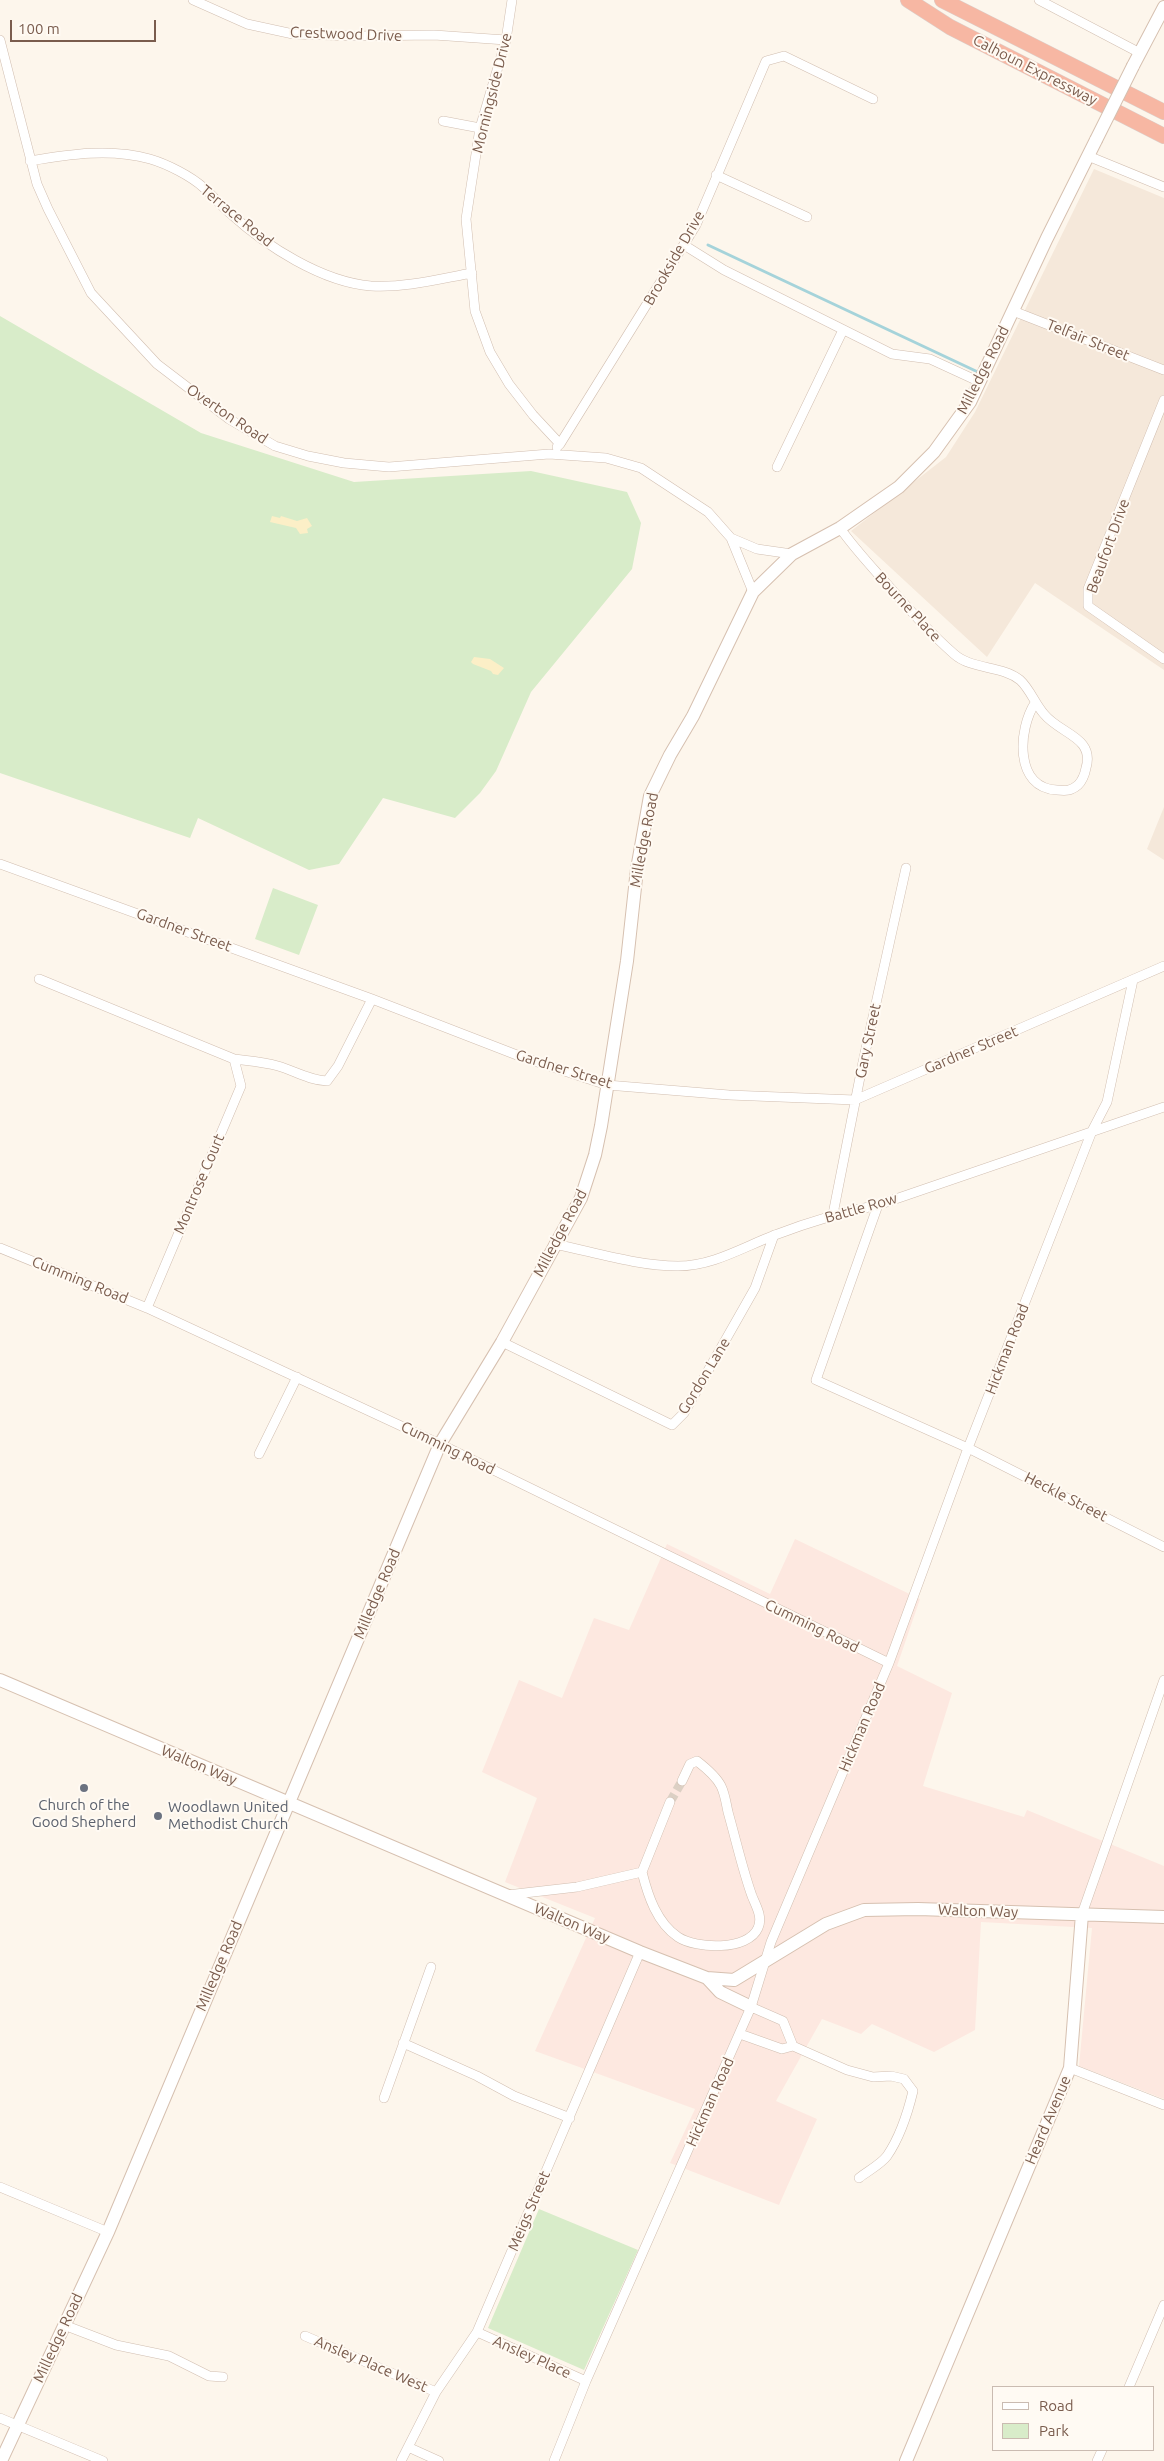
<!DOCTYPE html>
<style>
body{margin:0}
#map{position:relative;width:1164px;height:2461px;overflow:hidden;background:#fdf6ec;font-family:Ubuntu,sans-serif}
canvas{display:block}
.legend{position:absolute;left:992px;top:2386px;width:162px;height:65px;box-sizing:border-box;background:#fffaf3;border:1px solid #cabbb1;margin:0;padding:6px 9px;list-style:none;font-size:15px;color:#7a5c4d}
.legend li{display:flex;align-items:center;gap:10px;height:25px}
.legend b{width:25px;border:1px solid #cabbb1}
.scale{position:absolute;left:10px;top:20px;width:146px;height:22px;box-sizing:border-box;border:2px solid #7a5c4d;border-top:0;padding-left:6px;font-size:15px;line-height:18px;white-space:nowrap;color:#7a5c4d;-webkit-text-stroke:4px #fffaf3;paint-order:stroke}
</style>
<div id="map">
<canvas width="1164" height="2461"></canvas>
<ul class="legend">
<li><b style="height:6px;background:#fff"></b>Road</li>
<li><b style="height:14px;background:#d8ecc9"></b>Park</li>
</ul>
<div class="scale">100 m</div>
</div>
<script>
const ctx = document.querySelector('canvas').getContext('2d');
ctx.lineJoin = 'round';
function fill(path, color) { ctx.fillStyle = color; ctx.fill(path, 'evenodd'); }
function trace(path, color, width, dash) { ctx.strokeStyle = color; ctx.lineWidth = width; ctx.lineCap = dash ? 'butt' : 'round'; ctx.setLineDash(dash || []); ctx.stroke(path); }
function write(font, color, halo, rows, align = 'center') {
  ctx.font = font + ' Ubuntu,sans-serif'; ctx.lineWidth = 4; ctx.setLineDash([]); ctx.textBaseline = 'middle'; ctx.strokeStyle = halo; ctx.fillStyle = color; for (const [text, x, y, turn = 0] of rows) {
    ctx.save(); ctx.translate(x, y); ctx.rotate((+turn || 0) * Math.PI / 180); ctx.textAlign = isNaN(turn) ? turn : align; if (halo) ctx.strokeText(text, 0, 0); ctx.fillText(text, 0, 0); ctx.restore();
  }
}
const residential = new Path2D(`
 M1094,169L1164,198V670L1035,583L987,657L851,531L946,457L975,412Z
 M1164,807V860L1147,849Z`);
const commercial = new Path2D(`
 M795,1539L920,1599L897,1666L952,1693L923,1786L1024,1817L1027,1810L1164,1866V2099L1079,2066L1092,1928L981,1922L975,2030L934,2052L872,2024L861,2034L822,2019L776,2101L817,2119L779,2205L670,2163L695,2109L535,2051L595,1918L505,1882L537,1798L482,1772L519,1680L562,1698L594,1618L629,1630L667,1544L770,1594Z`);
const green = new Path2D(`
 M0,316L201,433L354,482L531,471L627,492L641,523L632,569L531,692L496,771L480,793L455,818L383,798L339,864L309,870L198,818L190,838L0,773Z
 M273,888L318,905L299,955L255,939Z
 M539,2209L638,2250L584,2370L488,2328Z`);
const sand = new Path2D(`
 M272,516L280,518L281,516L297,521L307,518L312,526L307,529L308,533L300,534L296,528L270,522Z
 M474,657L490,659L504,668L498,675L493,674L491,671L473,664L471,662Z`);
const stream = new Path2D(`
 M708,245L980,373`);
const streetTunnel = new Path2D(`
 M670,1802L682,1781`);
const street = new Path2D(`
 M193,0L247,24L293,34L355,36L434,35L506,40
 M512,0L506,40L480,128L466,219L475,311L490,352L509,384L533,415L560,444L557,447
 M1039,0L1140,53
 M0,40L37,184L48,209L91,293L157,364L229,419L275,446L308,456L344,463L389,467L549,454L606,458L641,468L708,512L731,538L753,592
 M443,121L480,128
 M1088,156L1164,187
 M30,161C70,154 111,148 150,159C167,164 191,176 204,188C213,196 221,206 231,214C266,246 322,282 371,286C405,288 439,279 472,273
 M716,175L807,217
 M684,245L724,270L892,354L930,359L980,382
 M1013,311L1164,370
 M1164,400L1088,589V606L1164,659
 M560,444L696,225L766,61L784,56L873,99
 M777,467L843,330
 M840,528C854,548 870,565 886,583C908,608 929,632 954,654C972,670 1001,665 1020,680C1030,689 1035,704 1044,714C1060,734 1095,737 1086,768C1085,773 1082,781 1078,785C1071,791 1066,791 1057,790C1014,788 1018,729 1035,703
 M731,538L757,549L792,554
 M0,864L372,999L522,1057L607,1085L729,1095L855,1100L1164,966
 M39,979L234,1059C249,1061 263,1062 278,1066C295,1071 308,1080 327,1081L338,1066L372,999
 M878,1205L816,1380L968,1448L1164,1547
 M833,1214L863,1062L906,868
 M554,1244C594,1252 637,1266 678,1266C713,1266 743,1247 775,1235C809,1222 842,1212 878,1205L1164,1107
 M0,1248L147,1308L440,1444L889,1663
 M147,1308L241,1086L234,1059
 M502,1342L672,1425L684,1413L755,1288L774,1235
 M259,1454L297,1377
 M642,1872C648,1896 657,1923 678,1937C696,1949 748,1951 758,1928C763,1917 756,1906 752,1896C742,1868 736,1840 728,1812C726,1803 725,1794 721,1786C716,1776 706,1768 697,1761L690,1764L682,1781
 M507,1895L577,1887L642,1872L670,1802
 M1082,1914L1164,1680
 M751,2007L783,2021L793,2046
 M740,2034L782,2049L793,2046L847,2070L873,2077L891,2076L904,2079L913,2091C908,2112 900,2137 887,2156C881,2164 868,2171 859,2178
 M403,2043L477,2076L514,2096L570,2118
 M1070,2068L1164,2105
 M384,2098L431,1967
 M0,2187L108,2232
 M64,2325L116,2345L169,2356L209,2376L223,2377
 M477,2332L586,2381
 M305,2336L436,2392
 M1129,2387L1164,2305
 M0,2418L103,2461
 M408,2447L439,2461
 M401,2461L436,2392L477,2332L640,1952
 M554,2461L586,2381L751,2007L771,1942L889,1663L968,1448L1092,1131L1107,1102L1133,980
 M1097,2461L1102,2450`);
const secondary = new Path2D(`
 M1133,66L1164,7
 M0,1680L640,1952L707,1978L734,1980L826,1924L864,1910L918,1909L1164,1917
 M707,1978L720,1992L751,2007
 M1,2461L108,2232L440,1444L502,1342L581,1198L595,1155L601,1126L627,961L637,869L650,796L670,755L693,716L753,592L792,554L840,528L899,487L934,452L970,402L1047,238L1096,140
 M906,2461L1070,2068L1082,1914`);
const highway = new Path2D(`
 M908,0L950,27L1164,136
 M942,0L1164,112`);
const secondaryBridge = new Path2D(`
 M1096,140L1133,66`);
const markers = [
 [84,1788,5,"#6b7280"],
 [158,1816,5,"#6b7280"]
];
const streetNames = [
 ["Crestwood Drive",346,34,2],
 ["Calhoun Expressway",1035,70,27],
 ["Morningside Drive",492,93,-76],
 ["Terrace Road",237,216,39],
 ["Brookside Drive",674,258,-60],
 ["Telfair Street",1088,340,22],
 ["Milledge Road",983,370,-63],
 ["Overton Road",227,414,34],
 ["Beaufort Drive",1108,546,-70],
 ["Bourne Place",908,607,47],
 ["Milledge Road",644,840,-79],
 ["Gardner Street",184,930,20],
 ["Gary Street",868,1041,-78],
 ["Gardner Street",971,1050,-23],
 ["Gardner Street",564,1069,17],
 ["Montrose Court",199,1184,-67],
 ["Battle Row",861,1208,-16],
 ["Milledge Road",560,1233,-62],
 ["Cumming Road",80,1280,22],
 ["Hickman Road",1007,1349,-69],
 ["Gordon Lane",704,1376,-59],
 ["Cumming Road",448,1448,26],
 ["Heckle Street",1066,1497,27],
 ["Milledge Road",377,1594,-67],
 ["Cumming Road",812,1626,26],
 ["Hickman Road",862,1727,-67],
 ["Walton Way",199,1765,23],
 ["Walton Way",978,1911,2],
 ["Walton Way",572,1923,23],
 ["Milledge Road",219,1966,-67],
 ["Hickman Road",710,2102,-66],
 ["Heard Avenue",1048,2120,-67],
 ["Meigs Street",529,2211,-67],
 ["Milledge Road",58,2338,-65],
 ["Ansley Place",532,2357,24],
 ["Ansley Place West",371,2364,23]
];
const worshipNames = [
 ["Church of the",84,1805],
 ["Good Shepherd",84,1822],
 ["Woodlawn United",168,1807,"left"],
 ["Methodist Church",168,1824,"left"]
];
fill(residential, '#f5e8da');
fill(commercial, '#fde8e0');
fill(green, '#d8ecc9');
fill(sand, '#fcefc7');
trace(stream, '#a5d3da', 3);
trace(streetTunnel, '#dcd0c4', 9, [9, 4.5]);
trace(street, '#d1beb0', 10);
trace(secondary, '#d6c0b0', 14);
trace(highway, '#dad1cd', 16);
trace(street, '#fff', 9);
trace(secondary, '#fff', 12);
trace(highway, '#f7b7a3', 15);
trace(secondaryBridge, '#d6c0b0', 14, []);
trace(secondaryBridge, '#fff', 12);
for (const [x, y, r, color] of markers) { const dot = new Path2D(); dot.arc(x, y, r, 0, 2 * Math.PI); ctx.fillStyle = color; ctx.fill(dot); trace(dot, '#fffaf3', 2); }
write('15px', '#7a5c4d', '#fffaf3', streetNames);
write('15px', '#5b616d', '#fffaf3', worshipNames);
</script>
